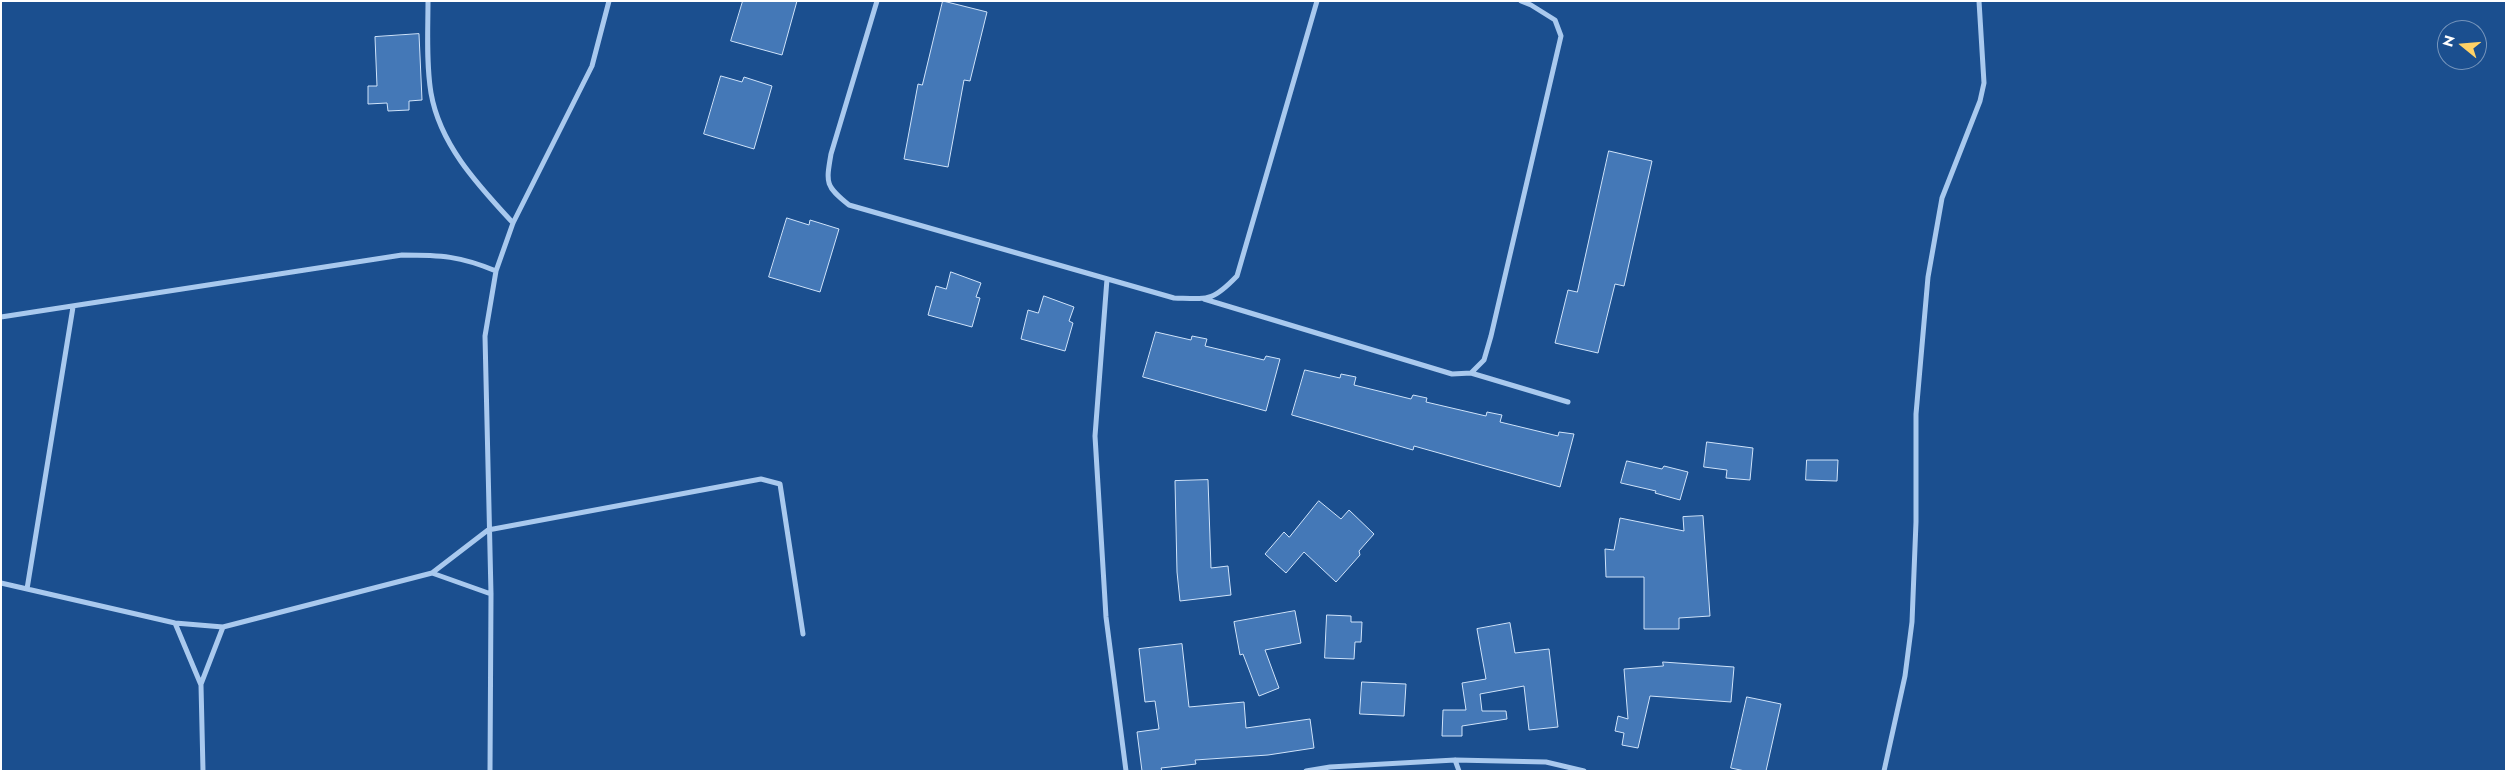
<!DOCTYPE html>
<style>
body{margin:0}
#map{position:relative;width:2507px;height:772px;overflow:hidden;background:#1b4f8f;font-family:Jost,sans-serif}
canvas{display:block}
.frame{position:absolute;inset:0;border:2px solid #fff;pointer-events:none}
.north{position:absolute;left:2437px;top:20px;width:50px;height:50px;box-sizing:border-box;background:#1b4f8f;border:1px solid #7695bc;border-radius:50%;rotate:287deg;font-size:14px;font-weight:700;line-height:20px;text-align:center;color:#fff}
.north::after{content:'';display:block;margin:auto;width:18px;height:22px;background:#ffd166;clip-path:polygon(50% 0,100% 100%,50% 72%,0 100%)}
</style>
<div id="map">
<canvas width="2507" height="772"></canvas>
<div class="frame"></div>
<div class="north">N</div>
</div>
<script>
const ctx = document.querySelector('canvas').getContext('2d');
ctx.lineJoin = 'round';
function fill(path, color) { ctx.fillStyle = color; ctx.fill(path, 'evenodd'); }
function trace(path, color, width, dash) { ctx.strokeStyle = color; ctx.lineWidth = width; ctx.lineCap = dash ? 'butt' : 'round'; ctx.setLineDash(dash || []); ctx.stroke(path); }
const building = new Path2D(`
 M743,1H797L782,55L731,41Z
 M943,1L987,12L970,81L964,80L948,167L904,159L918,84L922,85Z
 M419,34L422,100L409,101V110L388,111L387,103L368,104V86H377L375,37Z
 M721,76L742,82L744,77L772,86L754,149L704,134Z
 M1609,151L1652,161L1624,286L1615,284L1598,353L1555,343L1568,290L1577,292Z
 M787,218L809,225L810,220L839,229L820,292L769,277Z
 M951,272L981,283L976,297L980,298L972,327L928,315L936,286L946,289Z
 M1044,296L1074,307L1069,321L1073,323L1065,351L1021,339L1028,310L1038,313Z
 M1156,332L1191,340L1192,336L1207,339L1205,346L1264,360L1266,356L1280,359L1266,411L1143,377Z
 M1305,370L1340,378L1341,374L1356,377L1354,385L1411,399L1413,395L1427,398L1426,402L1486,416L1487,412L1502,415L1500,422L1558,436L1559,432L1574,434L1560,487L1414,446L1413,450L1292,415Z
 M1707,442L1753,448L1750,480L1726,478L1727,470L1704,467Z
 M1807,460H1838L1837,481L1806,480Z
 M1627,461L1662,469L1664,466L1688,472L1680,500L1655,493L1656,491L1621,483Z
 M1208,480L1211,568L1228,566L1231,595L1180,601L1177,572L1175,481Z
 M1319,501L1341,519L1349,510L1374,534L1359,551L1360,555L1336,582L1304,552L1286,573L1265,554L1284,532L1289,537Z
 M1703,516L1710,616L1679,618V629H1644V577H1606L1605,549L1614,550L1620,518L1684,531L1683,517Z
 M1295,611L1301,643L1265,650L1279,688L1259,696L1243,654L1240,655L1234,622Z
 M1327,615L1351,616V622H1362L1361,642H1355L1354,659L1325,658Z
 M1510,623L1515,653L1549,649L1558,727L1529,730L1524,686L1480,694L1482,711H1506L1507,719L1462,726V736H1442L1443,710H1466L1462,683L1486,679L1477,629Z
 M1182,644L1189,707L1244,702L1246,728L1310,719L1314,748L1268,755L1195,760L1196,764L1161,768L1162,771H1142L1137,732L1159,729L1155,701L1145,702L1139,649Z
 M1663,662L1734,667L1731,702L1650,696L1638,748L1622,745L1624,733L1615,731L1618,716L1628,719L1624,669L1663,666Z
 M1362,682L1406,684L1404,716L1360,714Z
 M1747,697L1781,704L1766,771H1745L1731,768Z`);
const street = new Path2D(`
 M428,1C428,31 426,63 431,93C440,145 478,185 513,223
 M877,1L831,154C826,183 825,186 849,205L1174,298C1208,299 1212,302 1237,276L1317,1
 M1107,279L1095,436L1106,617L1126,771
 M1204,299L1452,374L1471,373L1568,402
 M1,317L402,255C441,255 460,256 496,271
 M1471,373L1484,360L1491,336L1561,36L1555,20L1531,5L1521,1
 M432,573L488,530L761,479L780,484L803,634
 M1,583L175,623L223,627L432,573L491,594
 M27,589L73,307
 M175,623L201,685L203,771
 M201,684L223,627
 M1455,760L1459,771
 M490,771L491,594L485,336L496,271L513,223L592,66L609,1
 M1306,771L1330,767L1455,760L1546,762L1584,771
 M1884,771L1905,676L1912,622L1916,522V414L1928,277L1942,198L1980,101L1984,83L1979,1`);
fill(building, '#4478b7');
trace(building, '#cfe3fa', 1);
trace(street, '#a9c9ee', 5);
</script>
